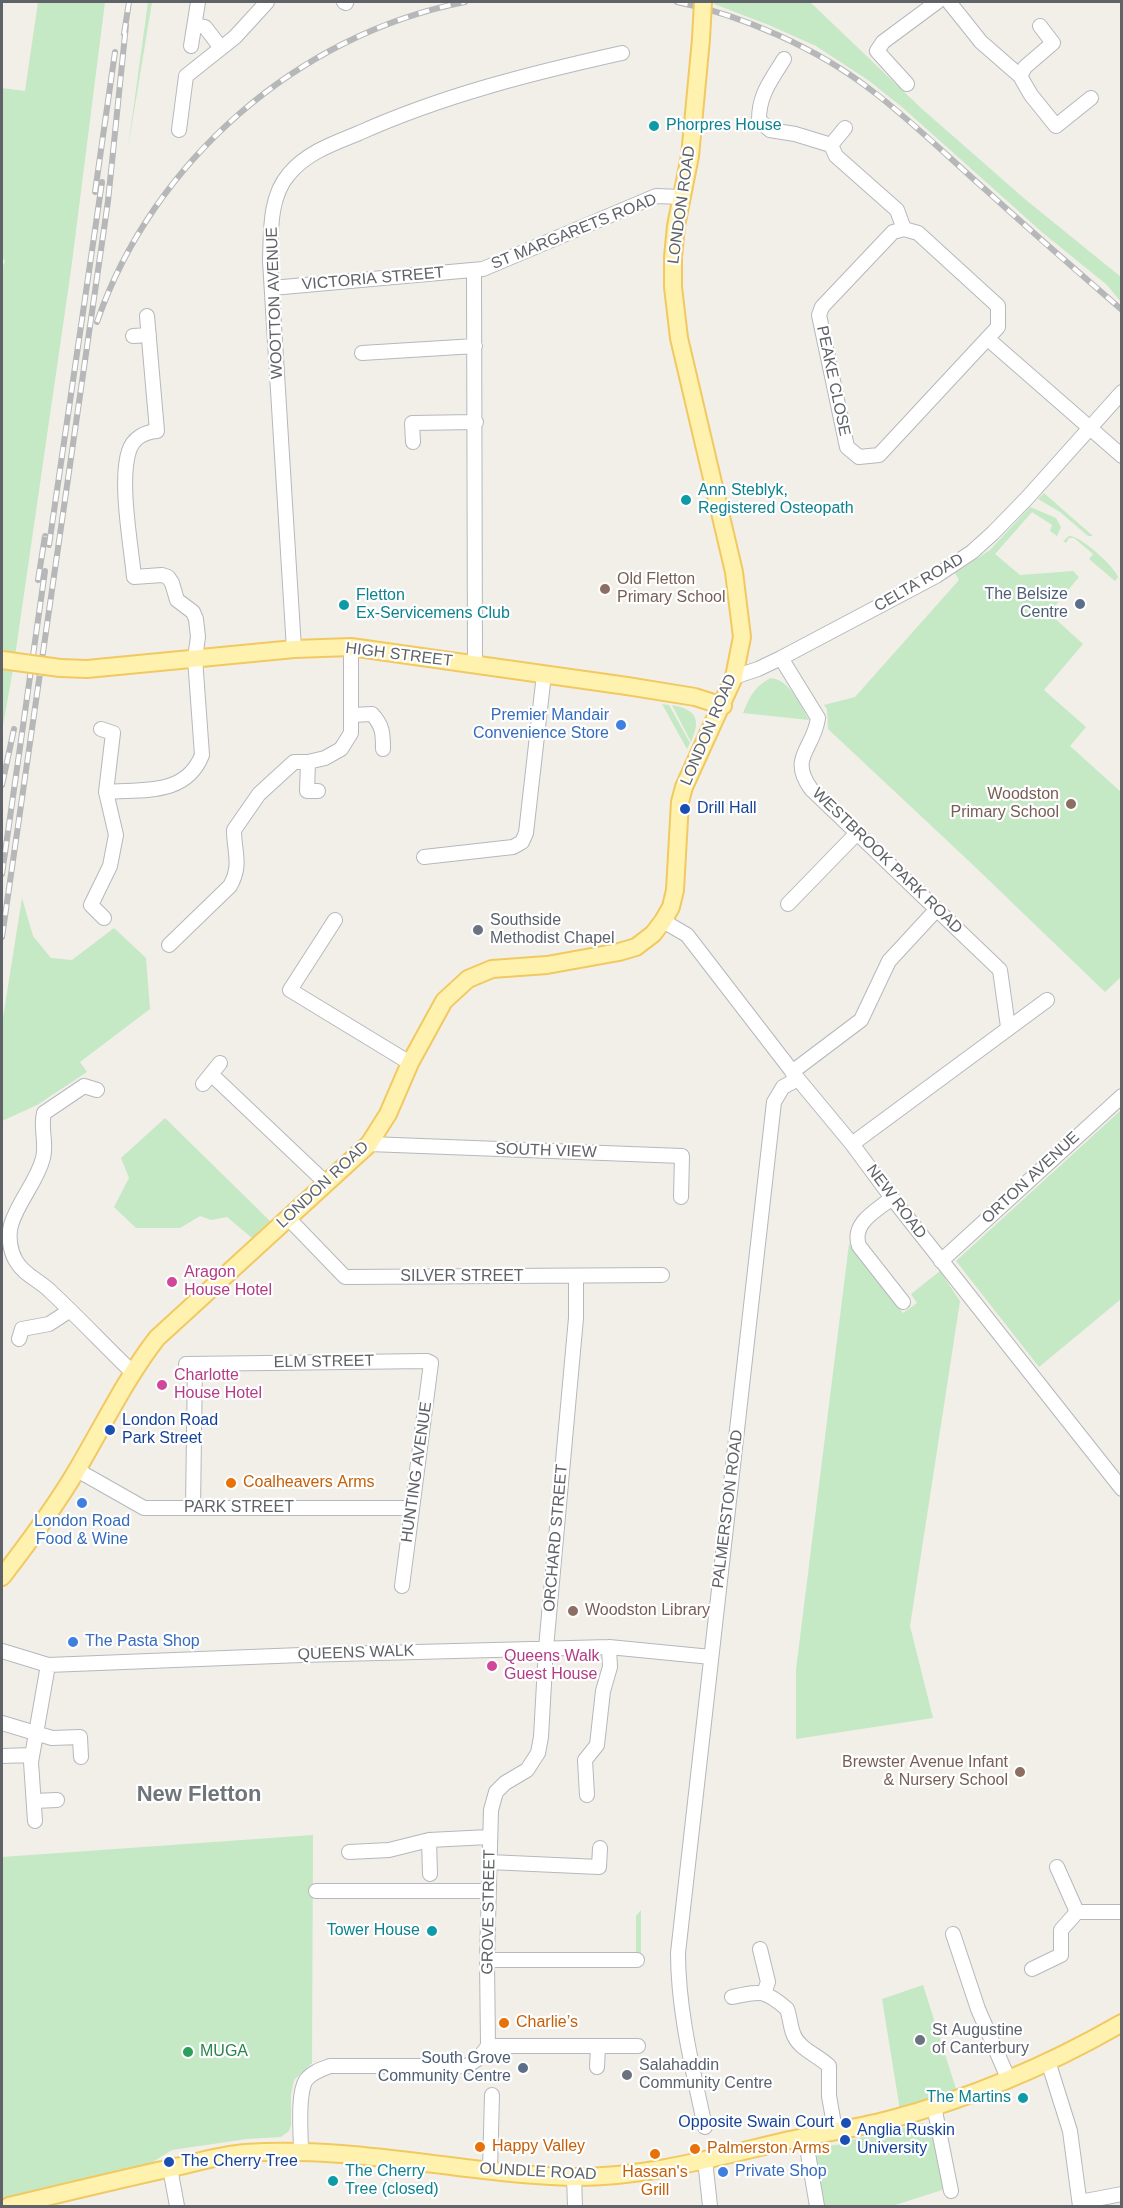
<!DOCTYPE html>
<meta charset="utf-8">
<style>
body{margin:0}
#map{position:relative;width:1123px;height:2208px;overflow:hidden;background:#f1efe8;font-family:Helvetica,sans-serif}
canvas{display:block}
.frame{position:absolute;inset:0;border:3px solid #5f6368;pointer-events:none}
</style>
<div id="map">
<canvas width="1123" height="2208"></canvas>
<div class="frame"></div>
</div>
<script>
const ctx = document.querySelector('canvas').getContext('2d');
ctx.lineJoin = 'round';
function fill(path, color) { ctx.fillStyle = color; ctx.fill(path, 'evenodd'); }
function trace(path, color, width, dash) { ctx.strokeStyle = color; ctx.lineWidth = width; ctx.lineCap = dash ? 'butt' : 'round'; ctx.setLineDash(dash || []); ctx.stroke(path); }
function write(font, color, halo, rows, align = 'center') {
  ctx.font = font + ' Helvetica,sans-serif'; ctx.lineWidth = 4.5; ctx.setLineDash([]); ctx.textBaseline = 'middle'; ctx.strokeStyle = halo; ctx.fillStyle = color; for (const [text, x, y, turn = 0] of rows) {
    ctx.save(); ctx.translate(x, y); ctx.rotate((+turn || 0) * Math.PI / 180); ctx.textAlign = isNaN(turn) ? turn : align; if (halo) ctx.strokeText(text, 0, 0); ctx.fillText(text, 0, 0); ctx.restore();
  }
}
const green = new Path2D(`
 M38,2H105L71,270L15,656L2,654V268L5,261L2,257V88L25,91Z
 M148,2H152L128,148Z
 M714,2H810L921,108L1026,200L1121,277V302L1107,285L1043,233L902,107L868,80L816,46L769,25L714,4Z
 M1044,493L1093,536H1088L1060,512L1038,499Z
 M1030,507L1056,518L1061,527L1057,536L1050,531L1052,525L1032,512L995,554L1020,575L1073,571L1079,577L1049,613L1083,644L1044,690L1086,727L1070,746L1121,792V977L1105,992L971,863L828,729L827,709L824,705L855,697L959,580L955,573L990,550Z
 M1069,536C1081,536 1114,566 1118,577L1115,581L1089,559L1093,554L1074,538H1069L1066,543L1063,541Z
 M2,667L13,669L2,731Z
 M771,678C790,680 800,705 809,720L743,713C750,696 755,686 771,678Z
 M662,704L669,705L690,743L687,749Z
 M672,705C697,710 701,719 691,742Z
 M22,898L33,936L51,958L72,960L114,928L146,958L150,1009L80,1062L87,1072L37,1105L2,1121V1024Z
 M1121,1110V1299L1039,1367L956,1261Z
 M165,1118L270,1221L252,1238L227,1217L211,1220L200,1216L180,1228H136L114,1207L129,1178L121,1158Z
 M849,1244L903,1313L917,1303L911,1294L940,1271L960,1301L910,1626L933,1718L796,1739V1670Z
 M313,1835L312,2063L294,2080L291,2094V2125L289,2131L281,2137L247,2139L172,2150L148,2165L2,2200V1857Z
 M641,1910V1959L636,1958V1916Z
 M923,1985L957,2092L900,2110L882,1999Z
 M923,2123L936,2131L944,2187L942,2190L892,2206H822L814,2162L822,2146L845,2144L847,2141Z`);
const minor = new Path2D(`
 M344,2L346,3
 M949,2L981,42L1020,76L1031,95L1056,126L1091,98
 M195,25L205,27L221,48
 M191,46L198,2
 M784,59C771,81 759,94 759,120L770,130L795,134L831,145L836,156L897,210L904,229
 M1020,76L1025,67L1053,43L1040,26
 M907,84L877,51L883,42L937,2
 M179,130L186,76L235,37L267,2
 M831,145L845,128
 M904,229L918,233L998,306V327L879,455L859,457L847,447L819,315L822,307L893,232Z
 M474,271L475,664
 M272,288L483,269L656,196L681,197
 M133,336L149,335
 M988,339L1122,456
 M362,353L475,346
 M413,442L412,423L476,422
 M294,649L270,261C271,232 269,197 289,174C307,152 335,143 359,133C444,95 532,73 622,53
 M781,658L818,718C814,749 788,757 811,789L1000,970L1008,1027
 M734,677L758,669L781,658L936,576L972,552L993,533L1028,497L1122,392
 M352,715L372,714C383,726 383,734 383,749
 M101,729L113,733L106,792C143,789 186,796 202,755L195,658L198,637L196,619L193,612L177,600L172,583L168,577L162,575L134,577C131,545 119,481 129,451C133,438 145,432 157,431L147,316
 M308,762L307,791H318
 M424,857L513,847L522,842L526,833L544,674
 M788,904L857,833
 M104,918L91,905L110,866L116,835L106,792
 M335,920L290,990L410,1063
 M663,921L687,935L798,1079L852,1144L892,1198L1122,1489
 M169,945L230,886C242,865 234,852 234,830L259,794L294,762H308L325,758L341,749L351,733V647
 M792,1072L861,1020L889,961L937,909
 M211,1074L326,1183
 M203,1084L220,1063
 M97,1090L84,1086L44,1113C40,1128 47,1143 43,1158C37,1182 18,1201 11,1225C8,1236 10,1251 16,1261C24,1275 39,1280 50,1291C78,1317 104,1345 132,1372
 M369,1144L682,1156L681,1197
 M852,1144L1047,1000
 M892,1198C876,1211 851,1223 859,1246L903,1302
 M288,1218L345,1277L662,1275
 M941,1261L1122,1096
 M19,1339L22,1329L49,1324L69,1311
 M186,1364L427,1361L431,1363L402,1586
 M77,1470L144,1508H412
 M193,1508L195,1364
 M2,1651L48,1665L301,1655L609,1647L711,1657
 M2,1723L52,1738L80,1737L81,1757
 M2,1756L32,1755
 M587,1795L585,1760L597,1745L603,1691L610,1667L609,1647
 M34,1801L57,1800
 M35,1821L31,1762L48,1665
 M429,1840L430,1874
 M349,1852L389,1850L429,1840L489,1837
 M489,1862L599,1867L600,1848
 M1057,1867L1077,1912H1122
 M316,1891H489
 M953,1934L978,2009L1008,2078
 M760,1949L768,1982L764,1993
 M487,1960H637
 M1032,1969L1061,1955V1930L1077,1912
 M732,1997C761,1991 764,1989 787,2009C790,2017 790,2025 793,2033C798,2049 818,2055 829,2066V2096L835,2130
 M488,2046H638
 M1048,2061L1070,2131L1080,2206
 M597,2067L598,2046
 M934,2106L951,2191
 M705,2127C693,2070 678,2011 678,1953L774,1102L783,1087L798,1079
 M805,2136L817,2206
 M301,2151C301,2134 297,2094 306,2080C312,2072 322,2069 330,2066H467L479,2058L488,2046L487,1960L491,1810L496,1792L505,1783L527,1770L538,1753L541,1737L546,1648L576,1318V1276
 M705,2160L710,2206
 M170,2168L177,2206
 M490,2170L492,2095
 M574,2177L575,2206
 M1080,2202L1122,2194`);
const major = new Path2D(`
 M60,668L87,669L294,649L351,647L627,686L695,697L723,706
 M2,1577C29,1542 56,1506 78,1468C104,1424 126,1378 157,1338L369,1144L388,1114L410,1063L444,1001L468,979L492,969L547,965L619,952L636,947L653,934L663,921L671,907L675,890L680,802L684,787L734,677L742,637L734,572L679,338L673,287V257L676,226L690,156L701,39
 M9,2206C63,2193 117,2180 171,2168C195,2163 220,2155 245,2153C355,2145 462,2174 571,2177C642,2178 713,2158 781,2142C816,2134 853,2129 888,2120C969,2099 1049,2065 1122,2023`);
const rail = new Path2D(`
 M677,2C743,15 818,49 871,90C912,121 949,158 988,192C1032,232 1077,271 1122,310
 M124,34L129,2
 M95,192L115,52
 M97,322C152,162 298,34 465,2
 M49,545L102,182
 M38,580L45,536
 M2,785L14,729
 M2,874L45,571
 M2,937L108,201L126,25`);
const majorBridge = new Path2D(`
 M701,39L703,2
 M2,660L60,668`);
const markers = [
 [654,126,6,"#0f9aa8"],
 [686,500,6,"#0f9aa8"],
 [605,589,6,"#8d6e63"],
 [1080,604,6,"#5c6f8a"],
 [344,605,6,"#0f9aa8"],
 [621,725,6,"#3f7fe0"],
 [1071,804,6,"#8d6e63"],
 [685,809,6,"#1a4fb4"],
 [478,930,6,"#6b7280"],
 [172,1282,6,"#d1479c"],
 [162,1385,6,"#d1479c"],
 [110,1430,6,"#1a4fb4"],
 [231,1483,6,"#e8710a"],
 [82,1503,6,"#3f7fe0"],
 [573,1611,6,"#8d6e63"],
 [73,1642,6,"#3f7fe0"],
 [492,1666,6,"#d1479c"],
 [1020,1772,6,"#8d6e63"],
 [432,1931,6,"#0f9aa8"],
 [504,2023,6,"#e8710a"],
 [920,2040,6,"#6b7280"],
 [188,2052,6,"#2e9e5b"],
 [523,2068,6,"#5c6f8a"],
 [627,2075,6,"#6b7280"],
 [1023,2098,6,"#0f9aa8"],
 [846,2123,6,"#1a4fb4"],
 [845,2140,6,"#1a4fb4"],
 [480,2147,6,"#e8710a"],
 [695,2149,6,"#e8710a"],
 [655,2154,6,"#e8710a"],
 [169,2162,6,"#1a4fb4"],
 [723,2172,6,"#3f7fe0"],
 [333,2181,6,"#0f9aa8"]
];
const cultureNames = [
 ["Phorpres House",666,126],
 ["Ann Steblyk,",698,491],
 ["Registered Osteopath",698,509],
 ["Fletton",356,596],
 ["Ex-Servicemens Club",356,614],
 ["Tower House",420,1931,"right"],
 ["The Martins",1011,2098,"right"],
 ["The Cherry",345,2172],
 ["Tree (closed)",345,2190]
];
const streetNames = [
 ["LONDON ROAD",682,205,-82],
 ["ST MARGARETS ROAD",574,232,-22],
 ["VICTORIA STREET",373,279,-5],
 ["WOOTTON AVENUE",275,303,-92],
 ["PEAKE CLOSE",833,381,78],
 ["CELTA ROAD",919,583,-30],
 ["HIGH STREET",399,655,7],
 ["LONDON ROAD",709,730,-67],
 ["WESTBROOK PARK ROAD",887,861,44],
 ["SOUTH VIEW",546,1151,2],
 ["ORTON AVENUE",1031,1178,-43],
 ["LONDON ROAD",323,1185,-43],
 ["NEW ROAD",896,1202,53],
 ["SILVER STREET",462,1277],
 ["ELM STREET",324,1362,-1],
 ["HUNTING AVENUE",417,1472,-82],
 ["PARK STREET",239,1508],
 ["PALMERSTON ROAD",728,1509,-83],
 ["ORCHARD STREET",556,1538,-85],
 ["QUEENS WALK",356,1653,-2],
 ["GROVE STREET",489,1912,-89],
 ["OUNDLE ROAD",538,2172,3]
];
const educationNames = [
 ["Old Fletton",617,580],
 ["Primary School",617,598],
 ["Woodston",1059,795,"right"],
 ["Primary School",1059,813,"right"],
 ["Woodston Library",585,1611],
 ["Brewster Avenue Infant",1008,1763,"right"],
 ["& Nursery School",1008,1781,"right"]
];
const serviceNames = [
 ["The Belsize",1068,595],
 ["Centre",1068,613],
 ["South Grove",511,2059],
 ["Community Centre",511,2077]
];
const shopNames = [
 ["Premier Mandair",609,716,"right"],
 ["Convenience Store",609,734,"right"],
 ["London Road",82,1522,"center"],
 ["Food & Wine",82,1540,"center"],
 ["The Pasta Shop",85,1642],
 ["Private Shop",735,2172]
];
const transitNames = [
 ["Drill Hall",697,809],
 ["London Road",122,1421],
 ["Park Street",122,1439],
 ["Opposite Swain Court",834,2123,"right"],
 ["Anglia Ruskin",857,2131],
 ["University",857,2149],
 ["The Cherry Tree",181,2162]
];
const worshipNames = [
 ["Southside",490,921],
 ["Methodist Chapel",490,939],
 ["St Augustine",932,2031],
 ["of Canterbury",932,2049],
 ["Salahaddin",639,2066],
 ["Community Centre",639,2084]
];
const hotelNames = [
 ["Aragon",184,1273],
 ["House Hotel",184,1291],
 ["Charlotte",174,1376],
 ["House Hotel",174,1394],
 ["Queens Walk",504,1657],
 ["Guest House",504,1675]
];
const foodNames = [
 ["Coalheavers Arms",243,1483],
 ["Charlie’s",516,2023],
 ["Happy Valley",492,2147],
 ["Palmerston Arms",707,2149],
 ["Hassan's",655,2173,"center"],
 ["Grill",655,2191,"center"]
];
const leisureNames = [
 ["MUGA",200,2052]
];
const districtNames = [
 ["New Fletton",199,1795]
];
fill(green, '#c5e8c5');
trace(minor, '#b5b8bc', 16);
trace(major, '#f2c960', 20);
trace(minor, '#fff', 14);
trace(major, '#fff2af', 16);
trace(rail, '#b6b7b8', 6);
trace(rail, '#fff', 4, [11]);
trace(majorBridge, '#f2c960', 20, []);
trace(majorBridge, '#fff2af', 16);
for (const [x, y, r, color] of markers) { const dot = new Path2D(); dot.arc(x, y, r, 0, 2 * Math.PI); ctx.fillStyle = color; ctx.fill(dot); trace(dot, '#fff', 2); }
write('16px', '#0d838f', '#fff', cultureNames, 'left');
write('16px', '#5f6368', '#fff', streetNames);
write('16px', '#785e54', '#fff', educationNames, 'left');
write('16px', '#4e5e75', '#fff', serviceNames, 'right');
write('16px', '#366cbe', '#fff', shopNames, 'left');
write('16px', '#164399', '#fff', transitNames, 'left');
write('16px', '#5b616d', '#fff', worshipNames, 'left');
write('16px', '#b23c85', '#fff', hotelNames, 'left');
write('16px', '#c56008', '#fff', foodNames, 'left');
write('16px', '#27864d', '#fff', leisureNames, 'left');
write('bold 22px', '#70757a', '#fff', districtNames);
</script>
